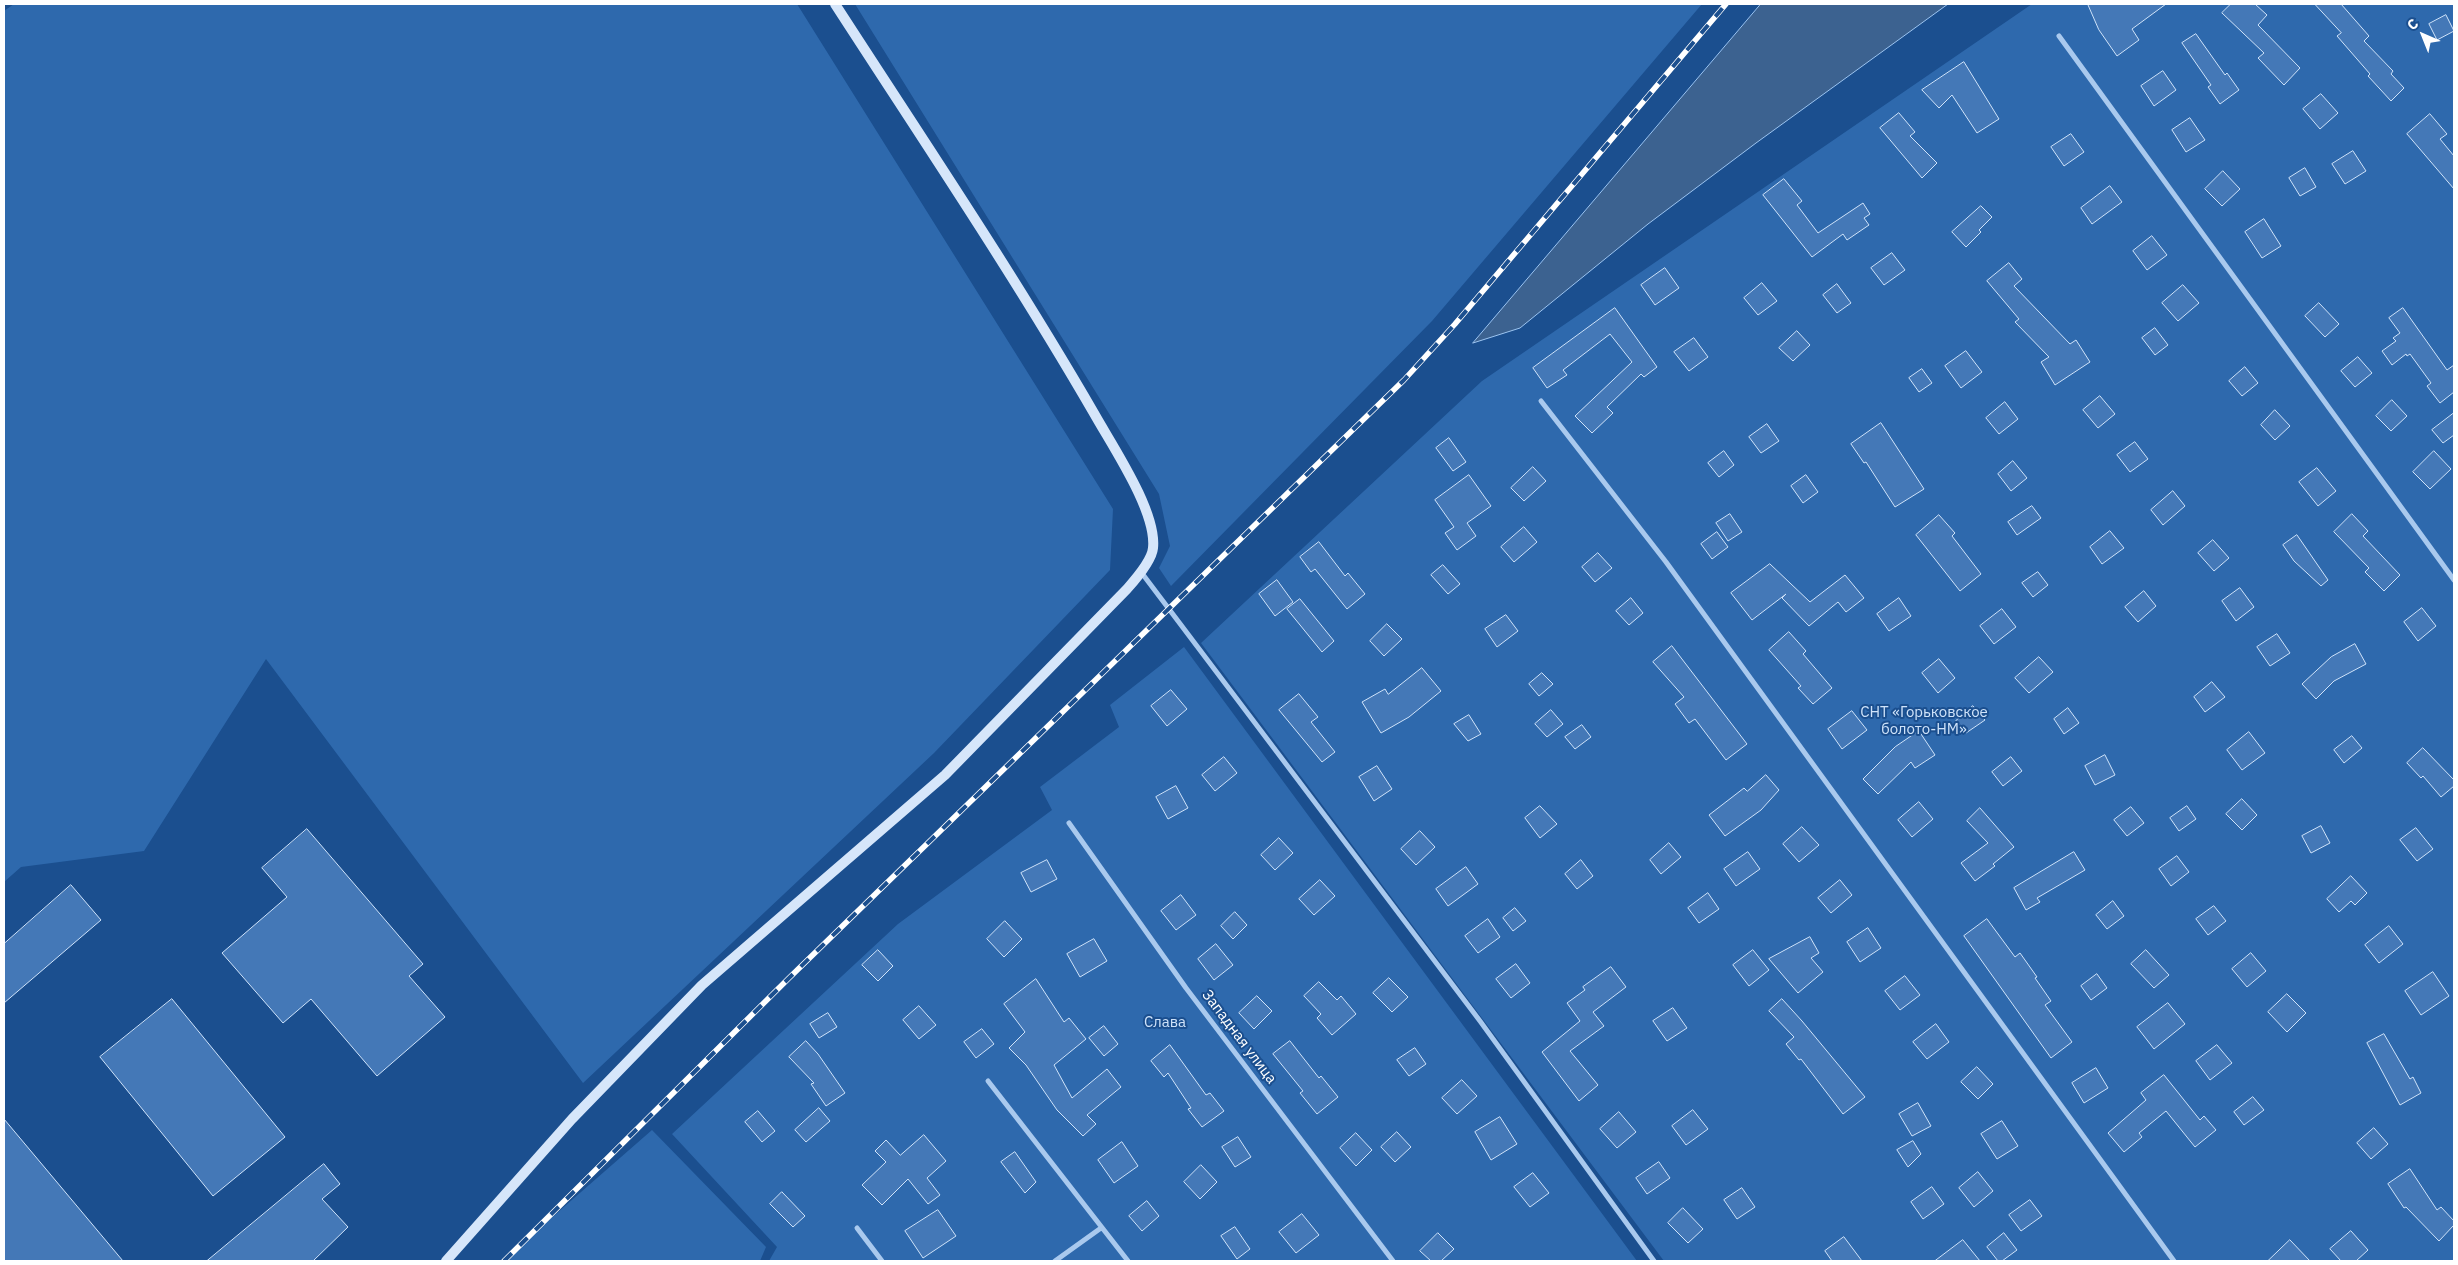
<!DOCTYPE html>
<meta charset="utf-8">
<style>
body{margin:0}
#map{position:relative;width:2458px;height:1265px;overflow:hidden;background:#1b4f8f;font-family:"IBM Plex Sans",sans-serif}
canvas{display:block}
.frame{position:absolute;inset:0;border:5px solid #fff;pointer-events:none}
.north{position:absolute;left:2398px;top:10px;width:50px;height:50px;-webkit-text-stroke:4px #1b4f8f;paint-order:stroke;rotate:316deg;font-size:14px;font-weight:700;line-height:20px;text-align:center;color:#fff}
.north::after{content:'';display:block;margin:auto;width:18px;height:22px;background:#fff;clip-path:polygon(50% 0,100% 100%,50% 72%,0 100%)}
</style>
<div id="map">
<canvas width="2458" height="1265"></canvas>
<div class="frame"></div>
<div class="north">С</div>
</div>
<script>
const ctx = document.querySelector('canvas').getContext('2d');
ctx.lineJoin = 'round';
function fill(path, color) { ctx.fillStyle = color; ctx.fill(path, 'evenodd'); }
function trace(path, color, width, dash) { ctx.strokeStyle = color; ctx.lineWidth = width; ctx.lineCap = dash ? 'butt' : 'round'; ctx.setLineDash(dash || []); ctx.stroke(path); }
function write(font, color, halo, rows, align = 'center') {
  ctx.font = font + ' "IBM Plex Sans",sans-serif'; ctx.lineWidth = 4; ctx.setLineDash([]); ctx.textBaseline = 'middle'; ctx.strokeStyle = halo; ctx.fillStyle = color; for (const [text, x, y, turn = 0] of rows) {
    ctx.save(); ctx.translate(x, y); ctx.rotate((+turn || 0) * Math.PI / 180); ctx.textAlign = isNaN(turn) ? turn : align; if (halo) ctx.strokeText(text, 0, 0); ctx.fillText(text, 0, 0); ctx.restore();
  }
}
const green = new Path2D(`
 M14,4H797L1113,509L1110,570L934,753L583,1083L266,659L144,851L21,867L4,882V11Z
 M855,4H1702L1432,321L1171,586L1159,568L1170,546L1159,494Z
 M2032,4H2454V1261H1664L1201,643L1482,381Z
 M1184,647L1637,1261H769L777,1247L672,1134L898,924L1052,810L1040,787L1119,727L1110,705Z
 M652,1130L766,1247L760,1261H502Z`);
const water = new Path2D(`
 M1761,4H1948L1756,143L1648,224L1520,328L1473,343Z`);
const building = new Path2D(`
 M2088,4H2166L2132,29L2139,40L2117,56L2099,30Z
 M2231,4H2255L2267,15L2258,25L2300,68L2284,85L2258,58L2264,53L2222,13Z
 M2315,4H2341L2369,36L2364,41L2393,71L2391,74L2404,88L2391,101L2368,76L2370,74L2337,36L2341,33Z
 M2446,15L2454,31L2437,40L2429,24Z
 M2196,34L2225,75L2227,73L2239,90L2220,104L2208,87L2211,85L2182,43Z
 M1964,62L1999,119L1977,133L1952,95L1939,108L1922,90Z
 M2163,71L2176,90L2154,106L2141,86Z
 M2321,94L2338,113L2320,129L2303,109Z
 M1899,113L1915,132L1910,136L1937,163L1922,178L1880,128Z
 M2430,114L2447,134L2440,139L2454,156V189L2407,134Z
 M2190,118L2205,140L2186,152L2172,130Z
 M2071,134L2084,152L2064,166L2051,147Z
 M2353,151L2366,171L2345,184L2332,164Z
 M2305,168L2316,187L2300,196L2289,178Z
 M2223,171L2240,189L2222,206L2205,189Z
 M1784,179L1802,201L1797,205L1818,233L1863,203L1870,214L1864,218L1869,225L1847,240L1843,234L1812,257L1763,195Z
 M2110,186L2122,202L2092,224L2081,208Z
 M1981,206L1992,217L1979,230L1981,232L1966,247L1952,232Z
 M2264,219L2281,246L2262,258L2245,232Z
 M2152,236L2167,255L2147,270L2133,251Z
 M1892,253L1905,270L1884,285L1871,268Z
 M2009,263L2022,279L2014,286L2070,344L2076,340L2090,362L2055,385L2041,362L2049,357L2015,322L2019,319L1987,281Z
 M1665,268L1679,288L1655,305L1641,285Z
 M1762,283L1777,301L1758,315L1744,298Z
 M1837,284L1851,303L1837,313L1823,295Z
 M2183,285L2199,303L2178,321L2162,303Z
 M2319,303L2339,324L2325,337L2305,316Z
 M1615,308L1657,367L1644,377L1641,374L1607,407L1613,413L1592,433L1575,416L1632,362L1610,334L1563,370L1567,375L1547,388L1533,368Z
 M2403,308L2447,370L2454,365V392L2440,403L2427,386L2431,383L2410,354L2407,356L2406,354L2392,365L2382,351L2396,341L2393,338L2400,333L2389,318Z
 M2155,328L2168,345L2155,355L2142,338Z
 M1797,331L1810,345L1793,361L1779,348Z
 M1694,338L1708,357L1689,371L1674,352Z
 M1966,351L1982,372L1961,388L1945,366Z
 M2358,357L2372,373L2355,387L2341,371Z
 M2245,367L2258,383L2242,396L2229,381Z
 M1922,369L1932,383L1919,392L1909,378Z
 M2100,396L2115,414L2098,428L2083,410Z
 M2392,400L2407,416L2391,431L2376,416Z
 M2005,402L2018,419L1999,434L1986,418Z
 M2275,410L2290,426L2275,440L2261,425Z
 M2454,413V435L2443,443L2432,430Z
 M1881,423L1924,489L1895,507L1866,462L1864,463L1851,444Z
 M1767,424L1779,441L1761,453L1749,437Z
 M1449,438L1466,462L1453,471L1436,448Z
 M2135,442L2148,459L2130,472L2117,455Z
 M1724,451L1734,465L1719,477L1708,463Z
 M2434,451L2451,469L2430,489L2413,472Z
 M2013,461L2027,478L2011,491L1998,474Z
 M1533,467L1546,481L1524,501L1511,488Z
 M2317,468L2336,491L2318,506L2299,482Z
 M1469,475L1491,506L1467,523L1476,536L1457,550L1445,533L1454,527L1435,500Z
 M1806,475L1818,492L1803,503L1791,486Z
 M2173,491L2185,506L2163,525L2151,510Z
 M2032,506L2041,518L2017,535L2008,522Z
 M1730,514L1742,532L1728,541L1716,523Z
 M2352,514L2368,531L2363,536L2400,575L2384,591L2365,572L2369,568L2334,532Z
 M1939,515L1955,533L1952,536L1981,574L1960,591L1916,535Z
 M1524,527L1537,542L1514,562L1501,547Z
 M2110,531L2124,548L2102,564L2090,547Z
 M1717,532L1728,547L1712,559L1701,544Z
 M2297,535L2328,580L2321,586L2294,561L2283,545Z
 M2213,540L2229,558L2214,571L2198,553Z
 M1319,542L1345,576L1348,573L1365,594L1347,609L1315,569L1311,572L1300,557Z
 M1598,553L1612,568L1595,582L1582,567Z
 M1770,564L1810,602L1845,575L1864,598L1846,612L1838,602L1809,626L1782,598L1786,594L1752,620L1731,593Z
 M1443,565L1460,584L1448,594L1431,575Z
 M2038,572L2048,585L2033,597L2022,583Z
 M1277,580L1293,602L1275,616L1259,594Z
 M2240,588L2254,607L2236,621L2222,601Z
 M2144,591L2156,606L2138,622L2125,607Z
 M1631,598L1643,613L1629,625L1616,611Z
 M1899,598L1911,616L1889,631L1877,614Z
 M1300,599L1334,641L1322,652L1287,609Z
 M2422,608L2436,626L2418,641L2404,622Z
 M2002,609L2016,627L1994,644L1980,626Z
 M1506,615L1518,631L1497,647L1485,629Z
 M1387,624L1402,639L1384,656L1370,641Z
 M1789,632L1806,651L1803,654L1832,688L1813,704L1798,688L1801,686L1769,650Z
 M2277,634L2290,653L2270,666L2257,647Z
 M2355,644L2366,664L2334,681L2316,699L2302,684L2331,657Z
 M1672,646L1747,744L1726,760L1695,719L1689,723L1675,704L1684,697L1653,662Z
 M2039,657L2053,672L2029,693L2015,678Z
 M1939,659L1955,678L1938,693L1922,673Z
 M1422,668L1441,691L1409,717L1381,733L1362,702L1385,689L1388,694Z
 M1542,673L1553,684L1539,696L1529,684Z
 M2212,682L2225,697L2205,712L2194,697Z
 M1171,690L1187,709L1167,726L1151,706Z
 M1299,694L1318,717L1311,722L1335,752L1322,762L1279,710Z
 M1973,706L1985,720L1966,733L1956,721Z
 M2068,708L2079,723L2064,734L2054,719Z
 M1551,710L1563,724L1547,737L1535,724Z
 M1852,711L1867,730L1842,749L1828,729Z
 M1469,715L1481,734L1468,741L1454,724Z
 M1582,725L1591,737L1575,749L1565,737Z
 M1919,731L1935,755L1915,768L1911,762L1878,794L1863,779L1895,747Z
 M2249,732L2265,753L2242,770L2227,750Z
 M2352,736L2362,748L2344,763L2334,750Z
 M2423,748L2454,780V786L2441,797L2423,776L2421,778L2407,763Z
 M2105,755L2115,775L2095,785L2085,766Z
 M1224,757L1237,773L1215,791L1202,775Z
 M2011,757L2022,771L2003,786L1992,772Z
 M1377,766L1392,789L1374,801L1359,777Z
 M1766,775L1779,790L1761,810L1725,836L1709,815L1744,788L1747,791Z
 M1176,786L1188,808L1168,819L1156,797Z
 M2242,799L2257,815L2242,830L2226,814Z
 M1919,802L1933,819L1912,837L1898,820Z
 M1540,806L1557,824L1540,838L1525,818Z
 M2187,806L2196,819L2179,831L2170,818Z
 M2131,807L2144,823L2127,836L2114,820Z
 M1980,808L2014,847L1993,864L1995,866L1975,881L1961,863L1988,843L1967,821Z
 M2321,826L2330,843L2311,853L2302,836Z
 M1802,827L1819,845L1799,862L1783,844Z
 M2416,828L2433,849L2417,861L2400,840Z
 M307,829L423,964L409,976L445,1017L377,1076L311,999L283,1023L222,953L287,897L262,868Z
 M1420,831L1435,847L1416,865L1401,849Z
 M1279,838L1293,853L1275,870L1261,855Z
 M1669,843L1681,857L1661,874L1650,860Z
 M1748,852L1760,869L1736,886L1724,869Z
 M2074,852L2085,870L2037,898L2040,902L2026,910L2014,888Z
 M2177,856L2189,872L2171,886L2159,869Z
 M1047,860L1057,879L1031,892L1021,873Z
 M1581,860L1593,876L1577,889L1565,874Z
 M1466,867L1478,884L1448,906L1436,889Z
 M2351,876L2367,893L2355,905L2351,901L2339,912L2327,899Z
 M1320,880L1335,896L1314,915L1299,899Z
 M1840,880L1852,895L1831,913L1818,898Z
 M71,885L101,920L4,1003V944Z
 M1708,893L1719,909L1699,923L1688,908Z
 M1181,895L1196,915L1176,930L1161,911Z
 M2113,901L2124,916L2107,929L2096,915Z
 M2214,906L2226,921L2208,935L2196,919Z
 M1515,908L1526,921L1513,931L1503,918Z
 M1235,912L1247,925L1233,939L1221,926Z
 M1488,919L1500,937L1478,953L1465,936Z
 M1987,919L2015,957L2020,953L2037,977L2035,978L2051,1001L2045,1005L2072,1042L2051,1058L1964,936Z
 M1005,921L1022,939L1004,957L987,939Z
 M2389,926L2403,944L2379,963L2365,945Z
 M1868,928L1881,948L1860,962L1847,942Z
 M1810,937L1819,953L1811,958L1823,972L1798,993L1769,959Z
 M1094,939L1107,961L1080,977L1067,954Z
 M1216,944L1233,965L1214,980L1198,959Z
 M878,950L893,966L878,981L862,965Z
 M1753,950L1769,970L1749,986L1733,965Z
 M2146,950L2169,975L2154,988L2131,964Z
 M2251,953L2266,971L2247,987L2232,969Z
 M1516,964L1530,983L1511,998L1496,979Z
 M1611,967L1626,987L1593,1012L1604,1026L1570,1051L1598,1085L1579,1101L1542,1052L1580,1021L1567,1003L1585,990L1583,987Z
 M2433,972L2449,996L2421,1015L2405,991Z
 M2097,974L2107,988L2091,1000L2081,986Z
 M1905,976L1920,995L1900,1010L1885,991Z
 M1389,978L1408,997L1392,1012L1373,993Z
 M1036,979L1064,1022L1069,1018L1086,1039L1054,1065L1072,1098L1107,1069L1121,1087L1087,1115L1096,1124L1083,1136L1057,1110L1026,1065L1009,1048L1025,1032L1004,1004Z
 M1319,982L1337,1000L1341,996L1356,1014L1332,1035L1317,1018L1321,1014L1304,996Z
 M2287,994L2306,1013L2287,1032L2268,1012Z
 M1257,996L1272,1011L1254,1029L1239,1013Z
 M172,999L285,1137L213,1196L100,1057Z
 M1782,999L1802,1021L1865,1097L1843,1114L1801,1059L1799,1060L1786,1044L1794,1037L1769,1011Z
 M2168,1003L2185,1024L2154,1049L2137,1027Z
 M919,1006L936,1025L919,1039L903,1020Z
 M1673,1008L1687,1028L1667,1041L1653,1021Z
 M828,1013L837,1027L819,1038L810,1024Z
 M1936,1024L1949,1042L1927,1059L1913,1042Z
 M1104,1026L1118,1044L1104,1056L1089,1038Z
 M982,1029L994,1044L976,1058L964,1042Z
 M2384,1034L2410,1079L2413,1077L2421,1093L2400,1105L2367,1043Z
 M806,1041L818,1054L845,1093L826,1106L811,1084L814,1083L789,1057Z
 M1290,1041L1319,1078L1321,1076L1338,1097L1317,1114L1300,1093L1303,1091L1273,1054Z
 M1170,1045L1206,1095L1210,1093L1224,1111L1202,1127L1188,1109L1191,1108L1168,1073L1164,1077L1151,1061Z
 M2217,1045L2232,1063L2210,1080L2196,1061Z
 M1415,1048L1426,1064L1409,1076L1397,1060Z
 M1977,1067L1993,1084L1978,1099L1961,1082Z
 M2096,1068L2108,1088L2084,1103L2072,1083Z
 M2164,1075L2200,1120L2204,1116L2216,1130L2195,1147L2166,1111L2139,1133L2142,1137L2124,1152L2108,1133L2146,1100L2141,1093Z
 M1462,1080L1477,1096L1457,1114L1442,1098Z
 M2253,1097L2264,1110L2244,1125L2234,1112Z
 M1918,1103L1931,1126L1912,1136L1899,1114Z
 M819,1108L830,1121L806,1142L795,1130Z
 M1693,1110L1708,1129L1686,1145L1672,1126Z
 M758,1111L775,1131L762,1142L745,1122Z
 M1619,1112L1636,1132L1617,1148L1600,1129Z
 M1500,1117L1517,1144L1491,1160L1475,1132Z
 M4,1119L123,1261H4Z
 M2002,1121L2018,1146L1997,1159L1981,1134Z
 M2374,1128L2388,1144L2371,1159L2357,1143Z
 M1397,1132L1411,1147L1395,1162L1381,1147Z
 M1356,1133L1372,1150L1356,1166L1340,1148Z
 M924,1135L946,1161L927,1178L940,1195L928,1204L908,1179L882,1205L862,1185L886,1162L875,1151L886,1140L900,1155Z
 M1238,1137L1251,1157L1235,1167L1222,1147Z
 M1913,1141L1921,1154L1908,1167L1897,1150Z
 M1122,1142L1138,1166L1114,1183L1098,1160Z
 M1015,1152L1036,1182L1025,1193L1001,1162Z
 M1659,1162L1670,1178L1647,1194L1636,1178Z
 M324,1164L340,1184L322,1199L348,1227L313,1261H207Z
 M1201,1165L1217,1182L1200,1199L1184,1182Z
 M2410,1169L2437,1210L2441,1207L2454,1221V1225L2439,1241L2406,1207L2404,1208L2388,1184Z
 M1978,1172L1993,1191L1974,1207L1959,1188Z
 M1533,1173L1549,1193L1530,1207L1514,1187Z
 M1932,1187L1944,1204L1923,1219L1911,1202Z
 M1742,1188L1755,1207L1737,1219L1724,1200Z
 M782,1192L805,1216L793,1227L770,1204Z
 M2030,1200L2042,1216L2021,1231L2009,1215Z
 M1147,1201L1159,1216L1142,1231L1129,1216Z
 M1683,1208L1703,1229L1688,1243L1668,1223Z
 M938,1210L956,1236L923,1258L905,1231Z
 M1302,1214L1319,1235L1296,1253L1279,1232Z
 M1235,1227L1250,1249L1237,1259L1221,1236Z
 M2351,1231L2368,1250L2356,1261H2341L2330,1249Z
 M1438,1233L1454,1249L1441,1261H1431L1420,1251Z
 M2004,1233L2017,1250L2002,1261H1998L1987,1247Z
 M1844,1237L1862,1261H1832L1825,1251Z
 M1963,1240L1980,1261H1935Z
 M2290,1240L2310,1261H2268Z`);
const street = new Path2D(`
 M2059,36L2454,580
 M1541,401L1666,562L2174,1261
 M1141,572L1480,1021L1654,1261
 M1069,823L1186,988L1393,1261
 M988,1081L1128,1261
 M857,1228L882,1261
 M1055,1261L1101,1228`);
const secondary = new Path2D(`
 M446,1261L572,1119L702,985L945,775L1127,589C1135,580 1152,560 1153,548C1157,512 1113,447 1095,415C1014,275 923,140 835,4`);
const rail = new Path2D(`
 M504,1261L788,979L1404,380L1455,324L1726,4`);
const parkNames = [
 ["СНТ «Горьковское",1924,713],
 ["болото-НМ»",1924,730],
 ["Слава",1165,1023]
];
const streetNames = [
 ["Западная улица",1239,1037,53]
];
fill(green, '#2e69ad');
fill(water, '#3c6290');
trace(water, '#9cc4f0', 1);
fill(building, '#4478b7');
trace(building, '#cfe3fa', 1);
trace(street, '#a9c9ee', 5);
trace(secondary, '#d6e6fa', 10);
trace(rail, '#fff', 5.5);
trace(rail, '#1b4f8f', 4, [11]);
write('15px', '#cfe3fa', '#1b4f8f', parkNames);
write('15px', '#fff', '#1b4f8f', streetNames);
</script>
